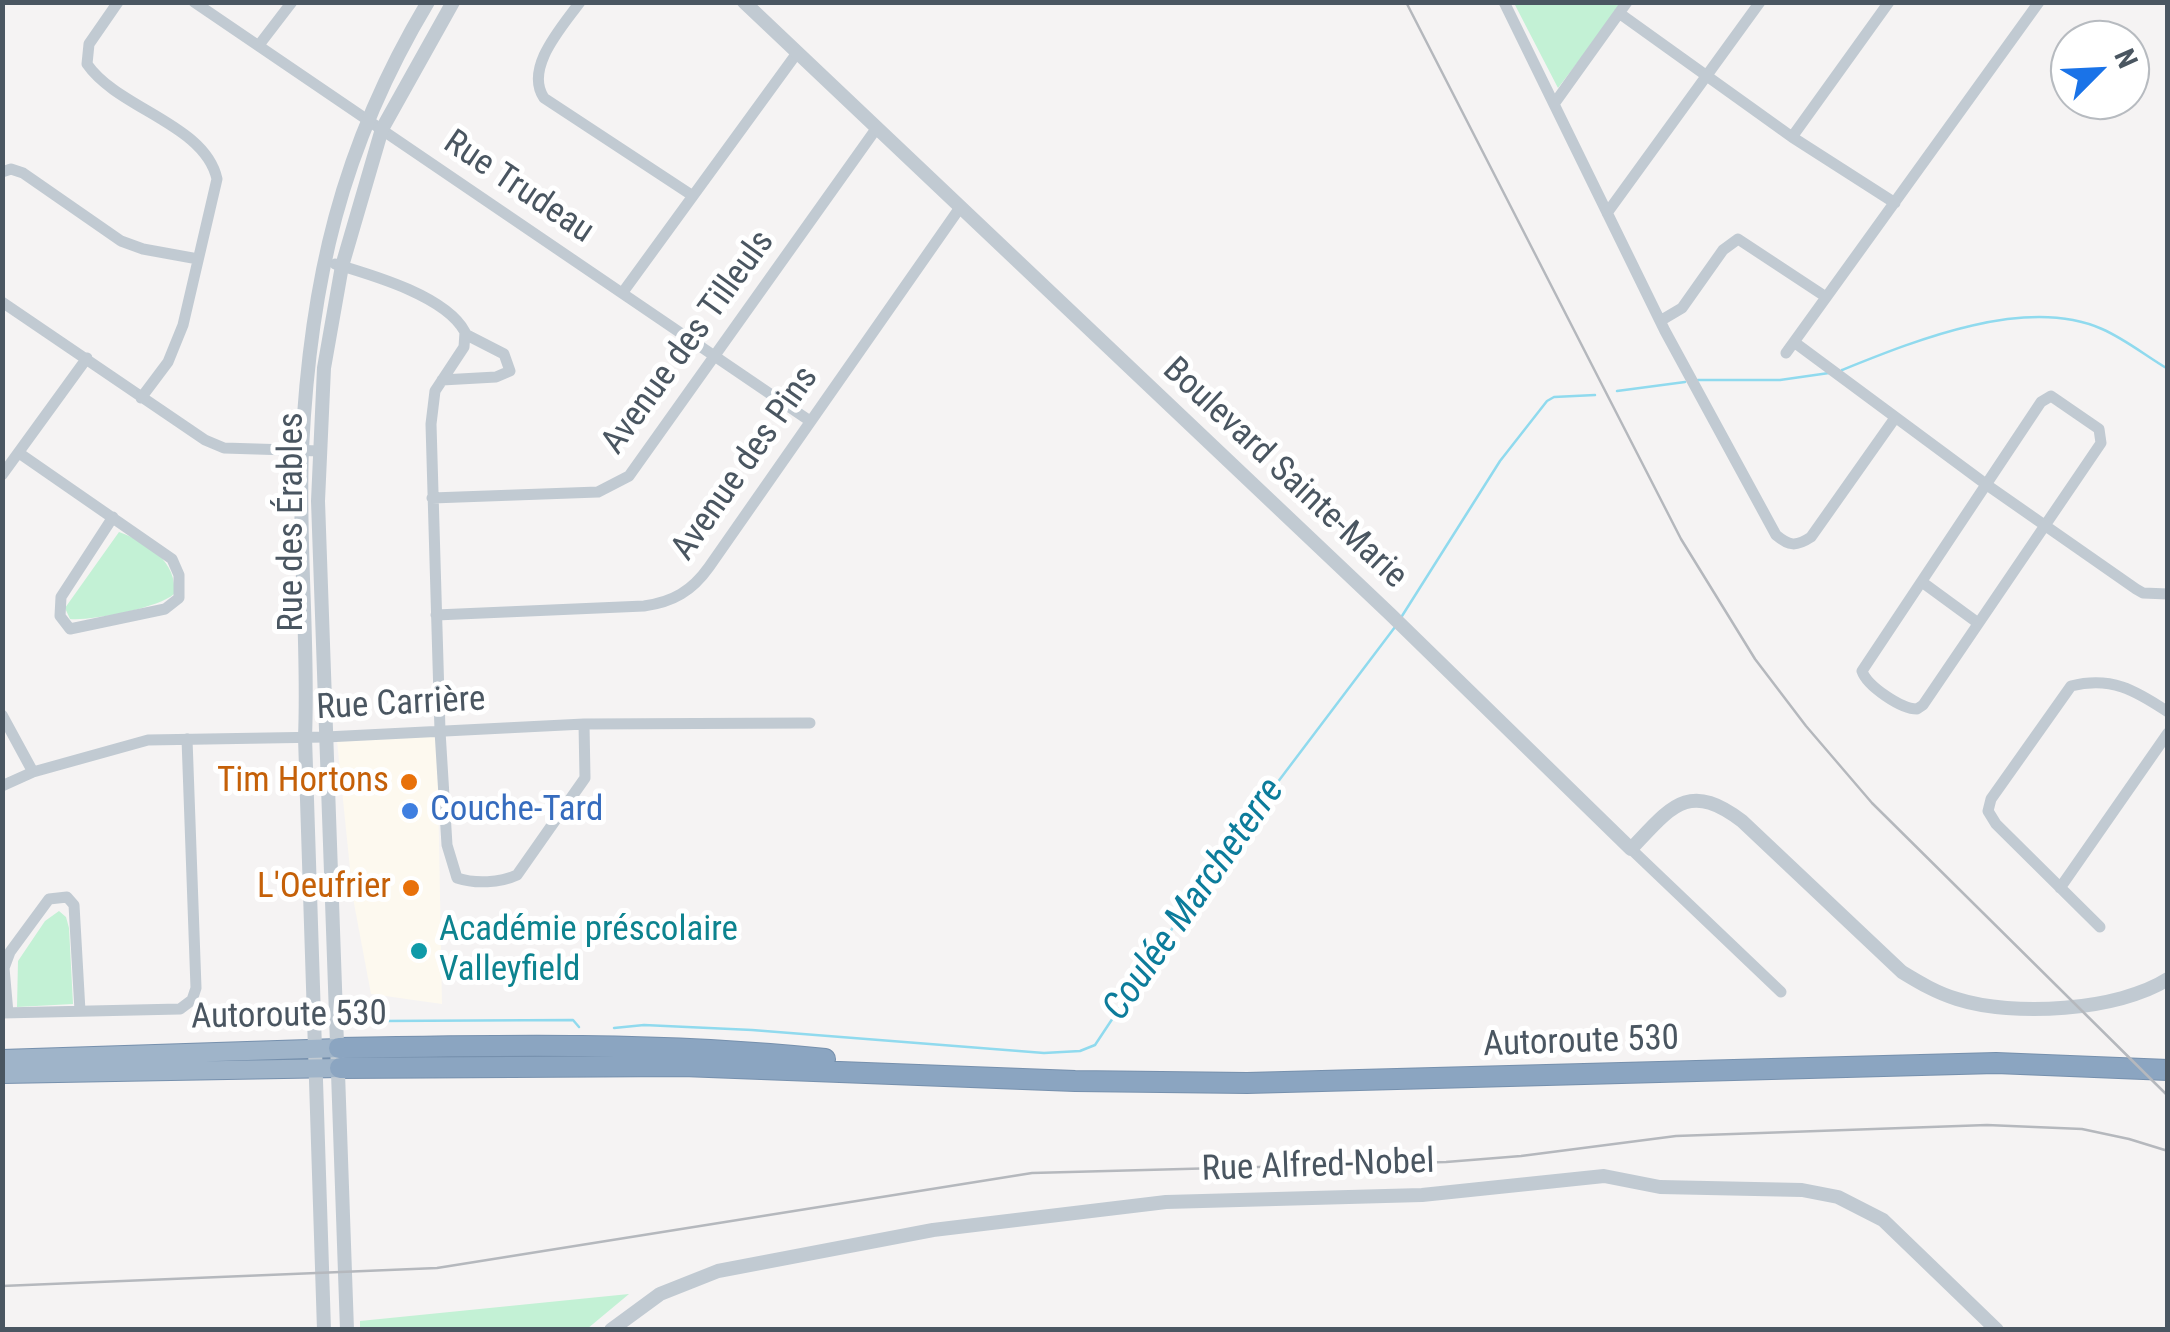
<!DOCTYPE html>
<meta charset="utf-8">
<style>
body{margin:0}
#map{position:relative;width:2170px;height:1332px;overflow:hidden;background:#f5f3f3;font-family:"Roboto Condensed",sans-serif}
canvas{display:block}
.frame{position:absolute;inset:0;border:5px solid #4a5661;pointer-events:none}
.north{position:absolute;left:2050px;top:20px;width:100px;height:100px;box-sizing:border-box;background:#fff;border:2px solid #b7bbc0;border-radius:50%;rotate:66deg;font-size:28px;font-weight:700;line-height:40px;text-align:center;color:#4a5661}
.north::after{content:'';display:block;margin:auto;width:35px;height:45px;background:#1a73e8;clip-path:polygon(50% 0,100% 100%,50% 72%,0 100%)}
</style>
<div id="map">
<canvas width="2170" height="1332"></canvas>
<div class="frame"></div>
<div class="north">N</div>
</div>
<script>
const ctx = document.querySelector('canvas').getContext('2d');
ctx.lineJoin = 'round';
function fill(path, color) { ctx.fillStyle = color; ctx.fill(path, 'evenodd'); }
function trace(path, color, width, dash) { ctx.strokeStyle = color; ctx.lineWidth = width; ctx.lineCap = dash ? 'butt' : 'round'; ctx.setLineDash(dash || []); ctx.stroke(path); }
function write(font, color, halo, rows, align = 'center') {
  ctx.font = font + ' "Roboto Condensed",sans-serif'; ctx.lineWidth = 10; ctx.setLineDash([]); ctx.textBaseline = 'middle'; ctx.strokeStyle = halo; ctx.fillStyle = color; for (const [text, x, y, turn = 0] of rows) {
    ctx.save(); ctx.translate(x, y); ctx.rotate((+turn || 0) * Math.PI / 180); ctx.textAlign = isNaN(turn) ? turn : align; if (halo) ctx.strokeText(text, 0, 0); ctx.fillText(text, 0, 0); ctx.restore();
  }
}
const commercial = new Path2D(`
 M437,734L442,1004L371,994L353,898L337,741Z`);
const green = new Path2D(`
 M1514,3H1623L1558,88Z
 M119,532C147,542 178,562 174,594C159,608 90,621 70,619L65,608Z
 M59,911L66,917L69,928L73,1004L17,1007L18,961L45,921Z
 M629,1294L587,1329H360V1321Z`);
const stream = new Path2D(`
 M1842,370C1914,341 2026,295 2102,329C2125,339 2146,356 2168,369
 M1698,380H1780L1829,373
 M1617,391L1685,382
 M1402,616L1500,461L1547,401L1554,397L1595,395
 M381,1021L573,1020L579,1027
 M272,1025H278
 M614,1028L644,1025L752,1030L1044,1053L1080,1051L1095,1045L1209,873L1395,627`);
const minor = new Path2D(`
 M118,2L89,44L87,64C118,109 205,124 217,179L183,325L168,362L141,398
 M194,2L810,421
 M580,2C562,27 524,68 544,98L693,196
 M1504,2L1665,331L1776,535C1789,546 1796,547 1811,537L1895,418
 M1619,13L1792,137L1895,203
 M259,45L292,2
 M1554,104L1627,2
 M1792,137L1889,2
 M2,172L11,169L23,173L121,241L143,249L198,259
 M1607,213L1760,2
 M335,264C372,275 446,296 465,332L464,347L435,391L431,424L440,731L447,845L457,878C475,884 500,883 517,875L585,778L584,724
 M623,292L797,53
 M2,302L205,440L224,448L320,451
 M1660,321L1682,308L1723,250L1738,239L1826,297
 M1794,342L1987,485L2136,589L2143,593L2168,594
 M1786,353L2039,2
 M442,380L496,377L510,371L504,354L465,334
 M2051,396L2099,429L2101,443L1923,705L1917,709C1901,709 1867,686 1862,671L2041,402Z
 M19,453L172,559L179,575V598L165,609L70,629L60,616L61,597L113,517
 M2,475L87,358
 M432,498L598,492L629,476L876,129
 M1922,582L1978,623
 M436,615L644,606C673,602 692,591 709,567L959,209
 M2,715L33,772
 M2,786L33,772L148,740L326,737L584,724L810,723
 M1631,849L1781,992
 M2060,888L2168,733
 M2100,927L1996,824L1988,811L1991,799L2071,686C2111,676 2135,690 2168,712
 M2,1013L180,1009L192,1000L196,988L187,739
 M8,1013L4,968L10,952L49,899L67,897L74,905L80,1011`);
const tertiary = new Path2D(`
 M744,2L1390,614L1631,849C1671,807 1688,780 1742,821L1902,972C1920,983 1937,993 1957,999C2013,1017 2118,1011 2168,979
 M324,1330L305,737C309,641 298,545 302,449C310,282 341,147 428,2
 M347,1330L318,501L324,368L342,266L382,129L453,2
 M611,1330L660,1294L718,1271L933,1230L1166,1202L1422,1195L1604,1176L1660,1187L1802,1190L1838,1197L1883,1220L1997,1330`);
const trunk = new Path2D(`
 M2,1059L339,1048
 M2,1074L340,1068`);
const motorway = new Path2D(`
 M339,1048C501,1045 663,1042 825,1059
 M340,1068L683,1066L1075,1081L1247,1083L1996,1063L2168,1070`);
const rail = new Path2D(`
 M1406,2L1681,539L1755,659L1806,726L1872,803L2168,1096
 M2,1286L437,1268L1032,1173L1446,1162L1521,1156L1676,1136L1987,1125L2082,1129L2129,1139L2168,1151`);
const markers = [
 [409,782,10,"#e8710a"],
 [410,811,10,"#3f7fe0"],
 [411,888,10,"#e8710a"],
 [419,951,10,"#0f9aa8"]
];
const streetNames = [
 ["Rue Trudeau",518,188,34],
 ["Avenue des Tilleuls",689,343,-54],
 ["Avenue des Pins",746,464,-55],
 ["Boulevard Sainte-Marie",1284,474,43],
 ["Rue des Érables",293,522,-90],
 ["Rue Carrière",401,705,-3],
 ["Autoroute 530",289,1017,-1],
 ["Autoroute 530",1581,1043,-2],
 ["Rue Alfred-Nobel",1318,1167,-2]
];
const foodNames = [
 ["Tim Hortons",389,782],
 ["L'Oeufrier",391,888]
];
const shopNames = [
 ["Couche-Tard",430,811]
];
const cultureNames = [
 ["Académie préscolaire",439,931],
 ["Valleyfield",439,971]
];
const waterNames = [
 ["Coulée Marcheterre",1195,900,-55]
];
fill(commercial, '#fdf9ef');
fill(green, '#c3f1d5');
trace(stream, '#90daee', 2.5);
trace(trunk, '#7690ad', 20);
trace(motorway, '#7690ad', 22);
trace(minor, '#c1cad2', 11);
trace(tertiary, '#c1cad2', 14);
trace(trunk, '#9fb4c9', 18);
trace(motorway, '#8ba5c1', 20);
trace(rail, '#b5b8bd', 2.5);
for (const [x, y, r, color] of markers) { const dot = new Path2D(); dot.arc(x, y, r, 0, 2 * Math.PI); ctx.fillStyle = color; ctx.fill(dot); trace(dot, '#fff', 4); }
write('35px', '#4a5661', '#fff', streetNames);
write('35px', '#c56008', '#fff', foodNames, 'right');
write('35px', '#366cbe', '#fff', shopNames, 'left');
write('35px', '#0d838f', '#fff', cultureNames, 'left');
write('italic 38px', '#0c7c9b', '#fff', waterNames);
</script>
